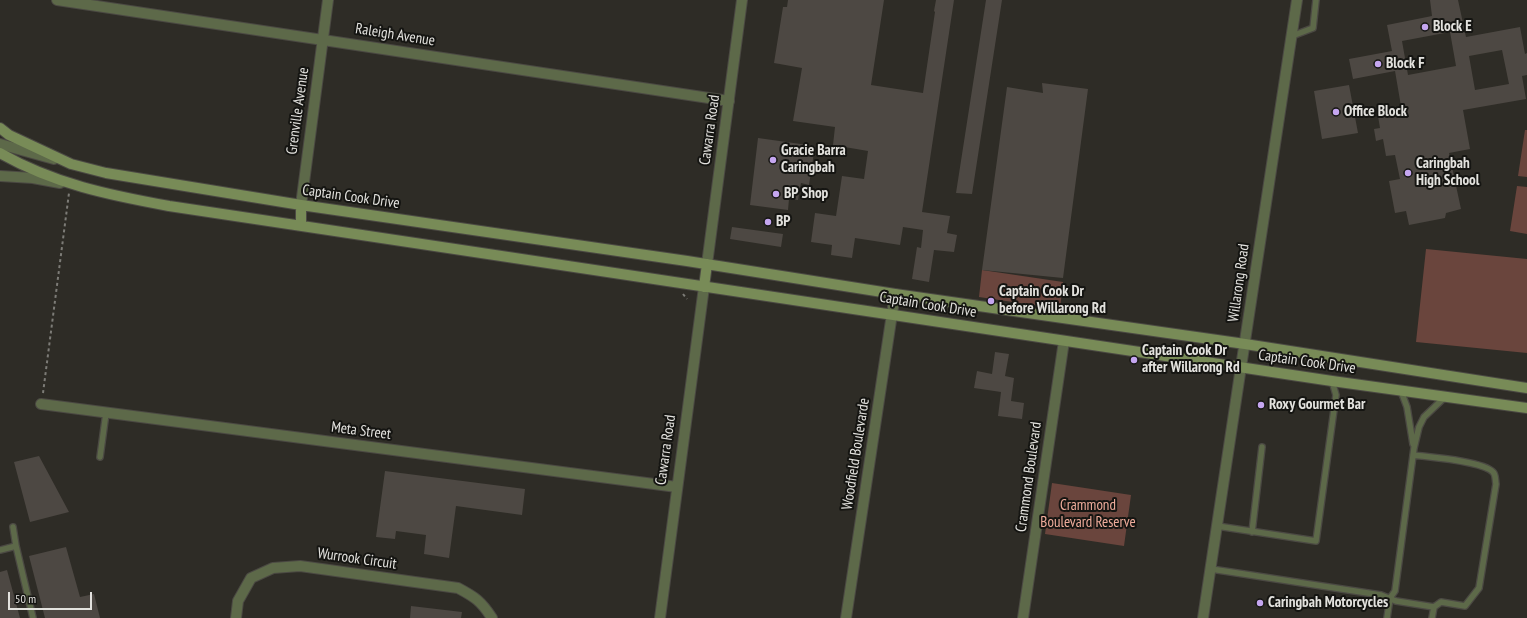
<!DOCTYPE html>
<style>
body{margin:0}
#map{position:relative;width:1527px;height:618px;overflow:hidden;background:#2e2c26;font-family:"PT Sans Narrow",sans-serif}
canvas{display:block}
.scale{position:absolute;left:8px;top:592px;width:84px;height:18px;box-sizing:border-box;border:2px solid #e3e2de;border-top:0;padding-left:5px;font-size:12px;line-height:14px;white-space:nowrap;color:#e3e2de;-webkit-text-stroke:3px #151512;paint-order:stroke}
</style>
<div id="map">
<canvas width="1527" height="618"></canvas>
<div class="scale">50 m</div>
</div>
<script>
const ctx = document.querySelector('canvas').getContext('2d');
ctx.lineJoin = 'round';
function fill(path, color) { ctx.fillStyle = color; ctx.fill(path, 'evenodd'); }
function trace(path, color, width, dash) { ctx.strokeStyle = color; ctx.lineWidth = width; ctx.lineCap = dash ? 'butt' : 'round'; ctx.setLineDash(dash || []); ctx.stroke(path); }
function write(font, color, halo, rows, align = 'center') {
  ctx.font = font + ' "PT Sans Narrow",sans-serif'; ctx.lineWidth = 4; ctx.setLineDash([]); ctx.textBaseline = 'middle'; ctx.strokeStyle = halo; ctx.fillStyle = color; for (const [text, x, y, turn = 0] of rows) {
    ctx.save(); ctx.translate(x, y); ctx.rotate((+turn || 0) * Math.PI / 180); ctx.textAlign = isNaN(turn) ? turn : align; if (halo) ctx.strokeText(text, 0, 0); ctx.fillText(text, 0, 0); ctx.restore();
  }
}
const green = new Path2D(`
 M1525,130H1527V177L1518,176Z
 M1517,186L1527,187V234L1510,231Z
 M1426,249L1527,259V353L1416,342Z
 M982,270L1063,282L1060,309L979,297Z
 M1052,483L1131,495L1124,546L1045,534Z`);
const building = new Path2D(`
 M788,0H884L871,85L923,93L935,12L934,11L936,0H954L922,212L950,216L947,233L957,235L954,252L934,250L929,282L912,279L917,247L921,248L923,230L903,227L900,245L855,238L852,258L831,255L832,245L811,242L815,213L836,216L842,176L864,179L868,151L833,145L835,127L793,121L802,68L774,63L783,7H787Z
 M986,0H1002L972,194L956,193Z
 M1430,0H1458L1466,37L1520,27L1525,54L1527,53V75L1522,76L1526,99L1463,110L1470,149L1449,153L1461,209L1446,213L1445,218L1409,225L1406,211L1395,213L1389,181L1400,179L1395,155L1386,156L1383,139L1376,141L1374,129L1380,128L1378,116L1402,112L1395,71L1353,79L1349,59L1392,51L1387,25L1432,16ZM1450,32L1456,66L1408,75L1402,41ZM1502,50L1509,84L1475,90L1469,56Z
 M1042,83L1088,89L1063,278L982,270L1007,87L1043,93Z
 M1349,85L1358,133L1322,139L1314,91Z
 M758,138L815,146L809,185L801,183L798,200L789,199L788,210L750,205Z
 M732,227L783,234L781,247L730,239Z
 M995,352L1009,354L1005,376L1014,378L1011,401L1024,403L1022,419L998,416L1001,392L974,388L977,371L992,374Z
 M39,456L69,512L30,522L14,462Z
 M385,471L525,489L522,515L456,506L449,558L424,554L426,535L396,531L395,539L376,537Z
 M66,547L80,597L94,594L100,618H45L29,556Z
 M7,570L20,618H0V572Z
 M411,606L462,612L461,618H410Z`);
const path = new Path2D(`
 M683,294L687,299
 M43,393L69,193`);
const service = new Path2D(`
 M1292,36L1313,28L1316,0
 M1401,391L1407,407L1413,444
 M1413,455C1429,457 1483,461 1493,472C1496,475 1495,479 1496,484L1479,588L1465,606L1441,602L1434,607L1432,618
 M100,457L106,413
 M1217,526L1316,541L1336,395L1332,381
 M13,527L16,546
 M1252,532L1262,447
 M0,550L16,546L33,618
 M1211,569L1381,595L1396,601L1434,607
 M1387,618L1390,598L1395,591L1414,448L1419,427L1424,417L1445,397`);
const minor = new Path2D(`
 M57,0L729,101
 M0,144L54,159
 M0,176L33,178L60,183
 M301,205L328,0
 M41,404L677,487
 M236,618L238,601L251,578L273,568L300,566L458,588C475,597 481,601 492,618
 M660,618L704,287
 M846,618L895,294
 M1023,618L1064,341
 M1203,618L1241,367`);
const tertiary = new Path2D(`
 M707,264L742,0
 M1241,367L1297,0`);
const secondary = new Path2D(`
 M0,128L9,135L71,164L106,173L301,205L687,261L895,294L1245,344L1527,388
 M0,153C54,184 109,195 169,206L1332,381L1527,408
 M301,226V205
 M704,287L707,264`);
const markers = [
 [1425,27,4,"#c5a6f0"],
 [1378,64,4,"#c5a6f0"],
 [1336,112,4,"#c5a6f0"],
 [773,160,4,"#c5a6f0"],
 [1408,173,4,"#c5a6f0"],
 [776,194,4,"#c5a6f0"],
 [768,222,4,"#c5a6f0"],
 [991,301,4,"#c5a6f0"],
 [1134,360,4,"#c5a6f0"],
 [1261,405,4,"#c5a6f0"],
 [1260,603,4,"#c5a6f0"]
];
const poiNames = [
 ["Block E",1433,27],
 ["Block F",1386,64],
 ["Office Block",1344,112],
 ["Gracie Barra",781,151],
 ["Caringbah",781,168],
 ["Caringbah",1416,164],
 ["High School",1416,181],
 ["BP Shop",784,194],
 ["BP",776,222],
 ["Captain Cook Dr",999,292],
 ["before Willarong Rd",999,309],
 ["Captain Cook Dr",1142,351],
 ["after Willarong Rd",1142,368],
 ["Roxy Gourmet Bar",1269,405],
 ["Caringbah Motorcycles",1268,603]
];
const streetNames = [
 ["Raleigh Avenue",395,35,9],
 ["Grenville Avenue",298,111,-82],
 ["Cawarra Road",710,130,-82],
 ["Captain Cook Drive",351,197,8],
 ["Willarong Road",1239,283,-82],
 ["Captain Cook Drive",928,305,9],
 ["Captain Cook Drive",1307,362,8],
 ["Meta Street",361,431,7],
 ["Cawarra Road",666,450,-82],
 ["Woodfield Boulevarde",856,454,-81],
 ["Crammond Boulevard",1029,477,-82],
 ["Wurrook Circuit",357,559,8]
];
const parkNames = [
 ["Crammond",1088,506],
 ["Boulevard Reserve",1088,523]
];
fill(green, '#6a453d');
fill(building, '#4d4843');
trace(service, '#4b4943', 8);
trace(minor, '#4b4943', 12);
trace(tertiary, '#4b4943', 12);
trace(secondary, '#4b4943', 12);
trace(path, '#7d7c77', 2, [3, 3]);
trace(service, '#5d6949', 5.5);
trace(minor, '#5d6949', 10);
trace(tertiary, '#5d6949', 10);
trace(secondary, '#788b57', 10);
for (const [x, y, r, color] of markers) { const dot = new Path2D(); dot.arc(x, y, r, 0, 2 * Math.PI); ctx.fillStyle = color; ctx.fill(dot); trace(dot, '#151512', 1.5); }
write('bold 15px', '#e3e2de', '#151512', poiNames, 'left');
write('15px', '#e3e2de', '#151512', streetNames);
write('15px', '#efac9b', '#151512', parkNames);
</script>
